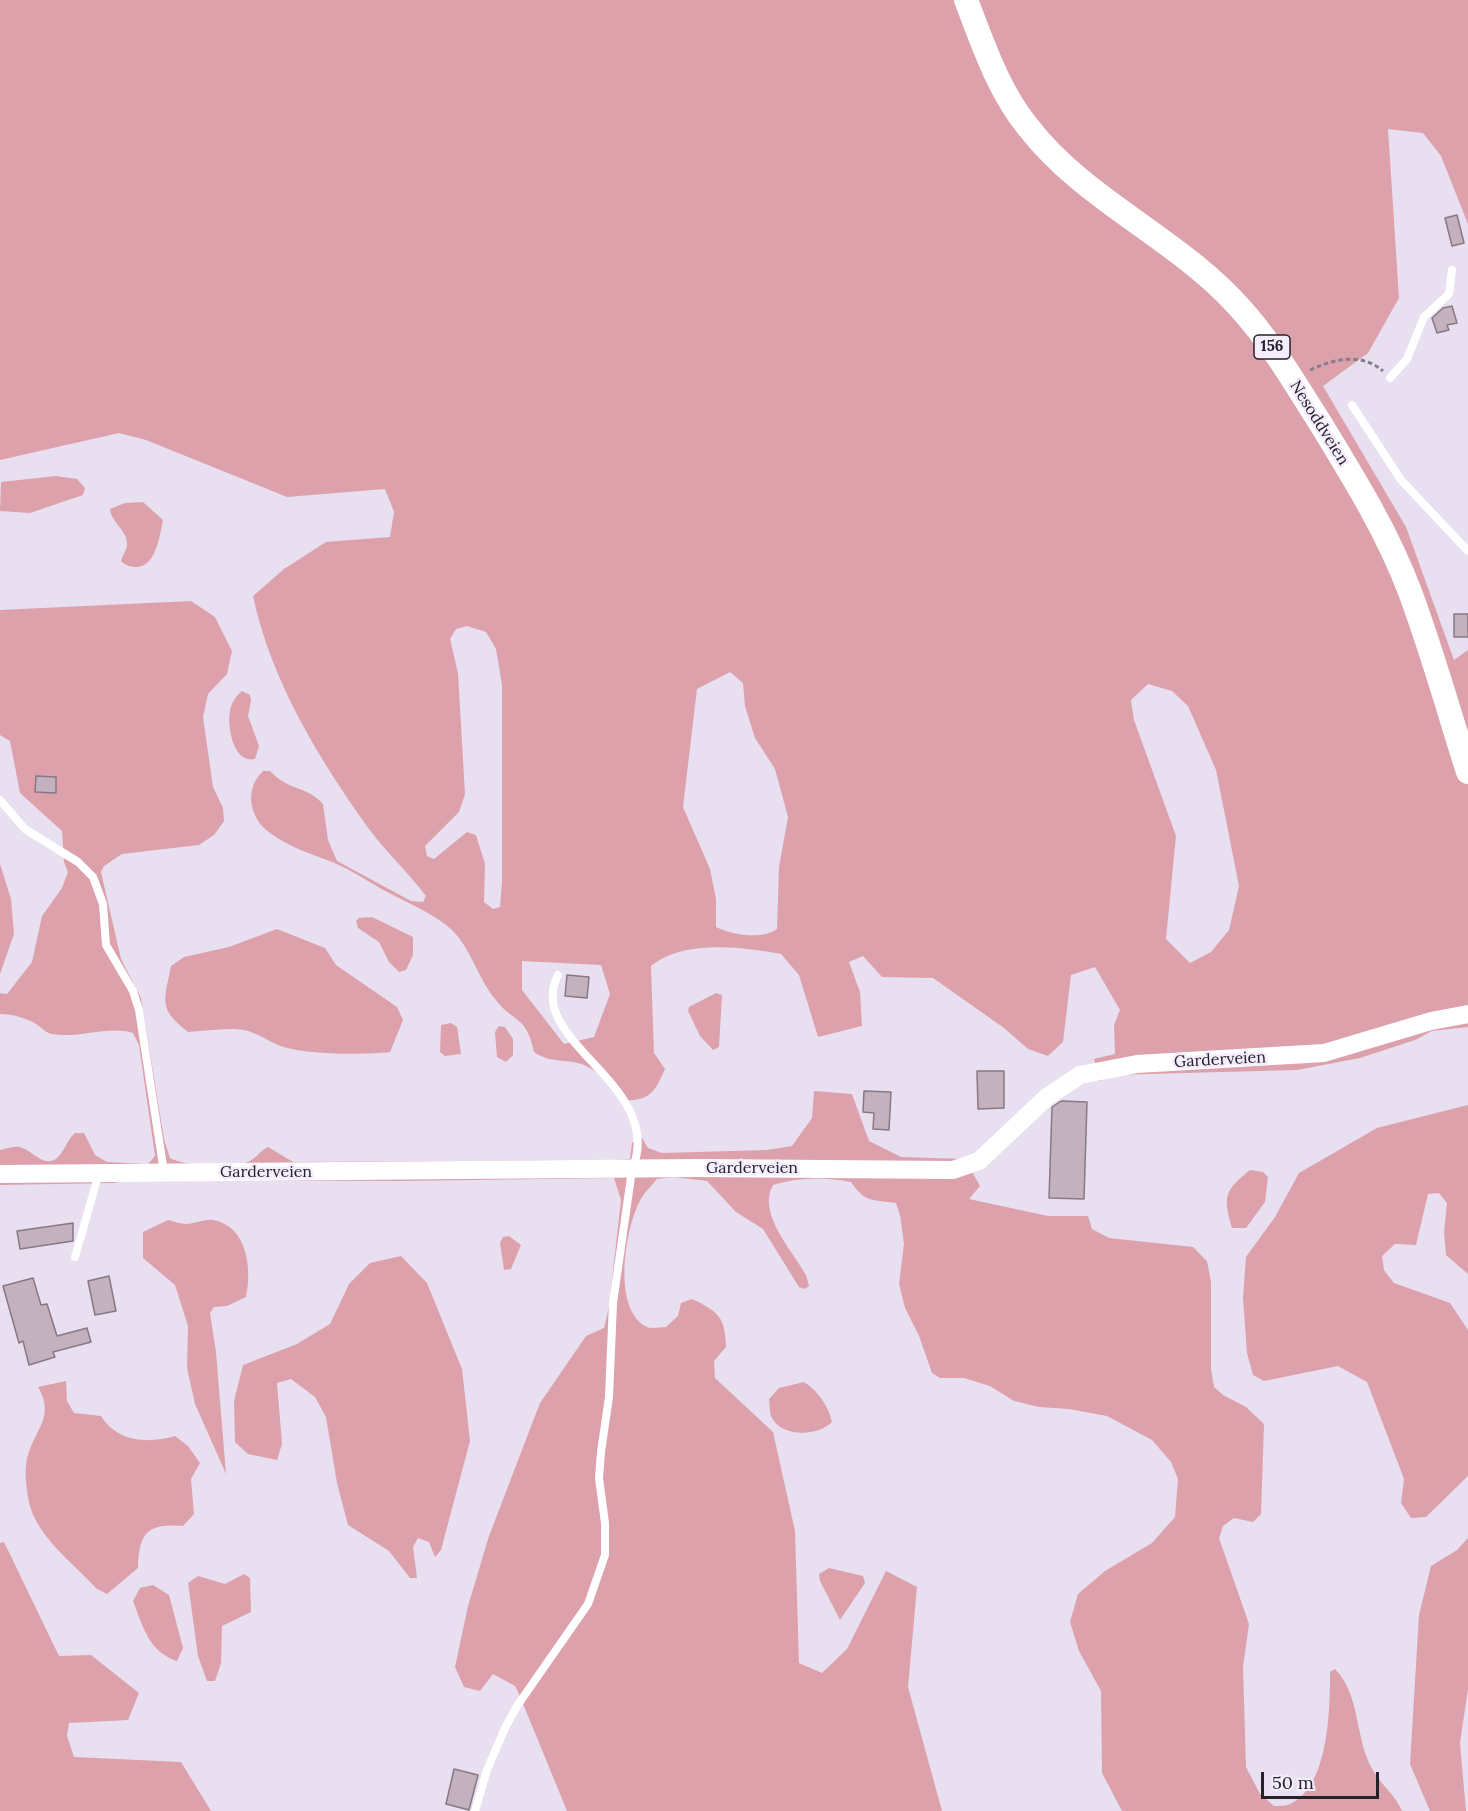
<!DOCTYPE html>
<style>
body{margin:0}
#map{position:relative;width:1468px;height:1811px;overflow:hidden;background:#e8dff1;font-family:Lora,serif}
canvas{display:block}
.scale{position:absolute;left:1261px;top:1772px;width:118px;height:27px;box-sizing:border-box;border:3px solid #252128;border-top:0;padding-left:8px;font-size:18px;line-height:21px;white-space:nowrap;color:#252128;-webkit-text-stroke:4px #f5ecfe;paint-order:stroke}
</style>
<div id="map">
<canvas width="1468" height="1811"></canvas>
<div class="scale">50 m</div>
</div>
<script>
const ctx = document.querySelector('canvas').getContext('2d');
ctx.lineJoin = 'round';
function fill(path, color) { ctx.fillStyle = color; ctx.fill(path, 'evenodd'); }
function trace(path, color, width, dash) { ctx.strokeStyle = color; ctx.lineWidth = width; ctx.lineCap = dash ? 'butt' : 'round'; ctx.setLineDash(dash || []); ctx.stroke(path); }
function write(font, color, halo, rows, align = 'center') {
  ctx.font = font + ' Lora,serif'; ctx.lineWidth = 5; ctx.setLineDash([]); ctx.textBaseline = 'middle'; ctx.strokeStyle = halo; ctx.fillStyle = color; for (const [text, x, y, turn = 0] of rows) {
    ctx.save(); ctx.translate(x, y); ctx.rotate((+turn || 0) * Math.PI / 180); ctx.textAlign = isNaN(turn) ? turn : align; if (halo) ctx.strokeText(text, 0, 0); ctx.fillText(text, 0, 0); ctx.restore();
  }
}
const green = new Path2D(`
 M0,0H1468V224L1441,156L1423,133L1388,129L1399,298L1368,353L1323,386L1406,527L1454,660L1468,650V1027L1432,1031L1415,1040L1360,1058L1297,1070L1111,1075L1099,1081L1094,1059L1115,1054L1114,1025L1120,1010L1095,967L1071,975L1063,1042L1048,1056L1028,1049L1004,1028L933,978L882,977L863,956L849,962L860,992L862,1026L818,1037L799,975L781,954C742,947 684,939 651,966L654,1053L665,1069C654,1094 650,1100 622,1101C612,1090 601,1073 588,1067C570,1057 552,1065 534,1052C526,1014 514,1024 495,999C478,978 471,949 452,930C435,914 408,903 389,893C370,883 352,870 332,862C311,854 289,847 270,833C249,818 244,789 263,771H270C290,792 306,785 323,804L328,840L337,861L411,901L423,902L426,896C408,872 386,852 369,829C319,759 271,681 253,596L284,569L326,542L390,537L394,512L385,489L287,497L146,440L119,433L0,460ZM467,626L486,632L496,649L502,685V882L500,907L493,909L484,902L485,864L476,835L467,832L434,859L427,856L425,846L459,812L465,794L458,673L450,639L456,629ZM730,672L743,683L745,706L755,738L775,769L788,817L779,867L777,929C761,940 733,935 716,927V899L710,869L683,807L697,689ZM1148,684L1172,691L1188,706L1216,770L1239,886L1229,930L1211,952L1190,963L1166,939L1176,836L1134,720L1131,700ZM522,961L601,965L610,994L594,1037L564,1044L522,990Z
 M56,476L77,479L85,488L83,495L30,513L0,511L1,482Z
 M143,502L163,520C160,535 156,565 138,567C131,567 126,566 121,561C122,556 126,551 127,546C129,531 111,523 110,509L125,503Z
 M191,601L215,617L232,651L227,674L208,694L203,717L213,787L223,808L224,821L214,835L199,845L122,854L104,866L101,872L121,959L141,998L164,1139L170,1158C183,1166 231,1168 245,1163C256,1160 259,1151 268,1147L293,1162L614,1160L630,1159L632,1143L642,1138L648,1148L662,1153L767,1150L792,1146L812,1118L814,1091L852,1094L869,1141L901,1157L965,1159L980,1186L969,1199L1048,1216H1088L1092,1229L1109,1238L1193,1247L1207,1261L1211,1282V1369L1214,1387L1223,1395L1246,1407L1264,1424L1261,1514L1253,1522L1234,1518L1223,1526L1219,1538L1249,1624L1243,1667L1246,1767L1260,1794L1274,1806C1279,1806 1288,1806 1292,1803C1329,1784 1330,1709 1330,1672L1335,1669C1360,1695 1355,1734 1370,1765C1378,1782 1394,1793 1402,1811H1122L1102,1773L1101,1691L1079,1651L1070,1622L1078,1594L1105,1571L1152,1543L1175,1517L1178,1479L1171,1462L1152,1440L1107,1416L1069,1409L1039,1407L1014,1401L990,1386L964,1378H940L932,1373L919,1336L905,1308L899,1284L904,1244L900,1215L896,1203C873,1200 864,1202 851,1182C825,1177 799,1177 773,1185C757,1213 792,1250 806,1275L809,1286L805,1289L799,1287L763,1229L736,1212L707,1181L673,1177L657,1179C652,1185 646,1191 642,1197C625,1225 611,1310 647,1327C652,1329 660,1327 666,1327L678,1316L681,1303L692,1299C719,1312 725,1317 726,1347L714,1361L715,1378L773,1432L795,1531L799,1663L822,1673L847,1649L886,1571L917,1587L908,1687L942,1811H567L519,1694L515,1686L493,1674L480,1691L464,1687L455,1667L468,1606L489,1536L540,1403L586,1336L604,1328L609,1307L621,1200L614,1178L402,1181L131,1180L114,1183L0,1185V1150C6,1149 13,1146 19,1147C32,1149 44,1170 58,1157C65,1150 67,1140 75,1133H84L95,1155L107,1162L148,1164L155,1156L139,1045L133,1033C108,1025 79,1039 52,1034C46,1033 42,1028 36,1024C26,1018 12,1014 0,1014V993L7,994L32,962L42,916L62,888L68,872L64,862L62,831L20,793L10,741L0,735V610Z
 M242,691L250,695L251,701L248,716L259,746L255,759C233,764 227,726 230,711C231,703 236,696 242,691Z
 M0,864L11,899L14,934L0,974Z
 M372,917L413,937V955L406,970L399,972L389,962L379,942L358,928L356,921L359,918Z
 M277,929L325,948L336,965L397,1007L403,1020L390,1052C365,1055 301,1055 278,1045C266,1040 258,1033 244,1030C227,1027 206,1031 188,1032C158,1009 164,1001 171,966L184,957L229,947Z
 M716,993L722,995L719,1047L713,1050L700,1036L688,1011L689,1007Z
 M451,1023L457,1027L461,1054L445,1056L440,1052L441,1025Z
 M499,1026L505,1027L513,1039V1055L506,1062L497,1057L495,1032Z
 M1468,1105V1274L1446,1255L1444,1232L1447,1203L1439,1193L1428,1194L1416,1245L1395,1244L1382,1256L1384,1270L1394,1283L1450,1303L1468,1330V1476L1426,1517L1411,1518L1401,1503L1404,1479L1367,1382L1338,1366L1264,1381L1253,1375L1247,1353L1243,1298L1246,1257L1275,1217L1299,1173L1377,1128Z
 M1250,1170L1263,1172L1268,1177L1265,1202L1246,1228H1232C1223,1196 1224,1191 1250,1170Z
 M168,1220C173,1221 180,1224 186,1224C194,1224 205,1219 213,1220C248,1226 252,1270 246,1297L227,1306L214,1307L210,1313L216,1352L226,1474L195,1404L187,1368L188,1326L175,1285L143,1258V1232Z
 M509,1236L521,1245L511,1269L504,1270L500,1243L503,1237Z
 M401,1256L427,1283L462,1369L470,1441L441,1550L435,1557L429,1542L418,1538L413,1547L417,1578H410L389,1551L348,1525L337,1483L326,1417L315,1397L291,1379L277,1383L282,1444L277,1460L248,1454L235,1442L234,1401L243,1365L297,1344L330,1324L349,1284L370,1263Z
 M66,1381L67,1401L74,1413L101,1416C117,1442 148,1444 175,1436L188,1446L200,1463L191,1479L194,1514L183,1526C148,1523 139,1532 138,1568L107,1594L97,1589C73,1563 33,1534 28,1497C26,1486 24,1466 28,1455C36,1428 55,1416 38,1387Z
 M804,1382C818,1391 828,1405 832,1422C818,1436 783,1438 772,1418C769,1413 770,1405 769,1399L779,1388Z
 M1468,1538V1689L1460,1743L1466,1811H1430L1410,1764L1419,1615L1431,1566L1457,1550Z
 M4,1542L59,1656L91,1655L139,1693L128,1720L69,1723L67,1736L74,1757L181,1762L211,1811H0V1543Z
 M829,1568L863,1576L865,1583L840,1620L820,1581L819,1574Z
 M244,1574L250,1578L251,1612L222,1626L221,1663L215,1681H207L198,1656L188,1583L198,1576L225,1584Z
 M153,1585L169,1595L183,1648L177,1661C149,1652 143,1627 133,1601L140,1588Z`);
const building = new Path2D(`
 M1457,215L1464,243L1452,246L1445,218Z
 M1452,306L1457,323L1447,325L1449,330L1437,333L1432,318L1443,308Z
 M1454,614H1468V637H1454Z
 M36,776L56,777V793L35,792Z
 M567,975L589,977L587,998L565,996Z
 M977,1071H1004V1108L978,1109Z
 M864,1091L891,1092L889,1130L873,1129L874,1113L863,1112Z
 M1061,1101L1087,1102L1084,1199L1049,1198L1052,1107Z
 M73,1223V1241L20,1249L17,1231Z
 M109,1276L116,1311L95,1315L88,1281Z
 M33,1278L41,1305L47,1304L57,1336L87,1328L91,1342L53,1352L55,1357L29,1365L23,1341L19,1343L3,1286Z
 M454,1769L478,1775L469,1810L446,1804Z`);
const path = new Path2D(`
 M1310,370C1334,359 1361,352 1383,371`);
const service = new Path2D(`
 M1390,378L1407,359L1424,317L1449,294L1452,270
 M1352,405L1401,480L1468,551
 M0,800L25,829L78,862L93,877L103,904L106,945L133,991L139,1010L164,1172
 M75,1257L99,1173
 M475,1811L487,1770L505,1728L517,1706L588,1604L605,1555V1523L599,1478L601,1452L609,1397L613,1303L632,1170C668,1084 523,1042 558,975`);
const tertiary = new Path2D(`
 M0,1174L696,1168L953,1170L979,1161L1047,1097L1080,1075L1137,1064L1324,1053L1431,1021L1468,1014`);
const primary = new Path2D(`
 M966,0C983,44 998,90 1028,127C1085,201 1178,238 1240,308C1271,342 1294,382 1319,421C1352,475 1387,531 1410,592C1432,651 1449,712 1468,772`);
const shields = [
 [1272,347,36]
];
const shieldNames = [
 ["156",1272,347]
];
const streetNames = [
 ["Nesoddveien",1319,423,58],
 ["Garderveien",1220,1060,-3],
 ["Garderveien",752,1168],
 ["Garderveien",266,1172]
];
fill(green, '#dda1ac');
fill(building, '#c3b2be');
trace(building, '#887883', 1.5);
trace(path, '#847d8a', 3, [4.5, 3]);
trace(service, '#fff', 8);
trace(tertiary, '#fff', 18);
trace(primary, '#fff', 24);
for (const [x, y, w] of shields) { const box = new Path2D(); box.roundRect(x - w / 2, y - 12, w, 24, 4.5); ctx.fillStyle = '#f5ecfe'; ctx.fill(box); trace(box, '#252128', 1.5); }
write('bold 15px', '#252128', null, shieldNames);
write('16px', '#252128', '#f5ecfe', streetNames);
</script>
